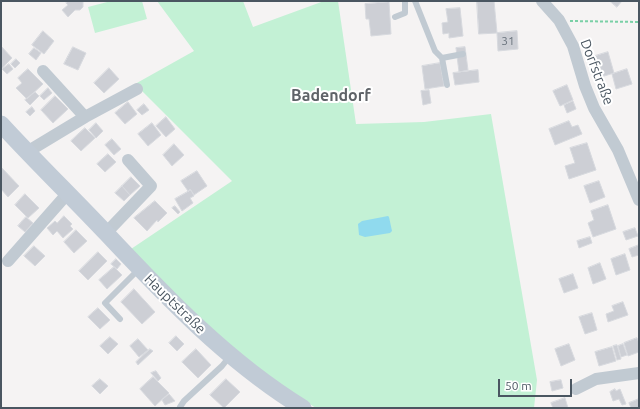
<!DOCTYPE html>
<meta charset="utf-8">
<style>
body{margin:0}
#map{position:relative;width:640px;height:409px;overflow:hidden;background:#f5f3f3;font-family:Ubuntu,sans-serif}
canvas{display:block}
.frame{position:absolute;inset:0;border:2px solid #4a5661;pointer-events:none}
.scale{position:absolute;left:498px;top:379px;width:74px;height:18px;box-sizing:border-box;border:2px solid #4a5661;border-top:0;padding-left:5px;font-size:12px;line-height:14px;white-space:nowrap;color:#4a5661;-webkit-text-stroke:3px #fff;paint-order:stroke}
</style>
<div id="map">
<canvas width="640" height="409"></canvas>
<div class="frame"></div>
<div class="scale">50 m</div>
</div>
<script>
const ctx = document.querySelector('canvas').getContext('2d');
ctx.lineJoin = 'round';
function fill(path, color) { ctx.fillStyle = color; ctx.fill(path, 'evenodd'); }
function trace(path, color, width, dash) { ctx.strokeStyle = color; ctx.lineWidth = width; ctx.lineCap = dash ? 'butt' : 'round'; ctx.setLineDash(dash || []); ctx.stroke(path); }
function write(font, color, halo, rows, align = 'center') {
  ctx.font = font + ' Ubuntu,sans-serif'; ctx.lineWidth = 4; ctx.setLineDash([]); ctx.textBaseline = 'middle'; ctx.strokeStyle = halo; ctx.fillStyle = color; for (const [text, x, y, turn = 0] of rows) {
    ctx.save(); ctx.translate(x, y); ctx.rotate((+turn || 0) * Math.PI / 180); ctx.textAlign = isNaN(turn) ? turn : align; if (halo) ctx.strokeText(text, 0, 0); ctx.fillText(text, 0, 0); ctx.restore();
  }
}
const green = new Path2D(`
 M111,1H142L147,19L95,33L88,7Z
 M157,1H243L253,27L324,1H338L356,124L424,122L491,114L537,380L534,408H316L297,396L259,370L203,322L131,249L232,181L135,84L194,51Z`);
const water = new Path2D(`
 M388,216L389,217L392,231L390,233L365,237L359,235L358,224L362,221Z`);
const building = new Path2D(`
 M68,1H83V7L80,10H75L68,17L62,10L68,5L66,3Z
 M477,1H499H494L497,33L479,34Z
 M610,1H622L617,7Z
 M389,2L391,34L371,36L369,19H366L365,4Z
 M460,8L463,36L449,38V33L443,34L442,23L448,22L446,9Z
 M43,31L54,41L44,54L32,45Z
 M517,31L518,49L498,51L497,33Z
 M1,46L12,58L1,69Z
 M73,47L86,53L78,70L64,64Z
 M465,47L468,70L459,72L456,48Z
 M34,48L41,53L36,60L29,54Z
 M608,52L614,73L601,77L595,56Z
 M16,59L20,63L15,68L11,64Z
 M440,63L444,86L425,89L422,66Z
 M9,64L13,69L7,74L2,69Z
 M109,68L119,79L104,93L94,83Z
 M28,69L43,84L27,99L16,88L22,83L18,78Z
 M627,69L632,84L616,89L612,74Z
 M478,70L479,82L455,85L453,73Z
 M567,85L573,100L560,106L553,91Z
 M48,88L52,93L44,100L40,96Z
 M429,90L431,103L423,105L421,91Z
 M35,92L39,96L30,105L25,100Z
 M55,96L68,109L53,123L41,110Z
 M573,101L576,109L567,113L564,105Z
 M128,102L137,114L125,124L115,113Z
 M144,104L149,110L142,115L137,110Z
 M32,107L35,111L30,116L26,112Z
 M166,117L175,129L166,137L156,126Z
 M569,121L572,127L578,125L582,134L555,145L549,129Z
 M96,123L103,131L96,138L89,130Z
 M152,123L161,135L148,146L138,134Z
 M85,128L95,138L81,151L71,141Z
 M112,139L121,149L114,155L105,145Z
 M587,143L596,170L569,179L565,166L575,163L570,148Z
 M174,144L184,155L172,166L163,155Z
 M108,154L116,162L105,172L97,164Z
 M1,167L19,186L8,197L1,189Z
 M197,171L207,186L194,195L190,189L188,191L181,181Z
 M131,177L140,186L130,195L122,186Z
 M599,181L605,197L590,203L584,186Z
 M122,186L130,195L124,201L115,193Z
 M191,190L194,196L190,198L193,203L182,211L175,199Z
 M25,194L39,208L28,218L15,205Z
 M155,201L167,213L158,222L157,220L147,231L134,218Z
 M608,205L616,229L593,237L588,223L594,220L591,211Z
 M175,206L180,212L178,214L172,208Z
 M64,216L72,224L70,226L73,229L63,238L57,231L53,235L47,228L55,221L57,223Z
 M26,217L33,223L25,232L18,226Z
 M635,228L638,236L626,240L623,232Z
 M76,230L87,241L74,253L64,242Z
 M590,237L592,243L579,248L577,241Z
 M639,245V255L632,257L629,249Z
 M34,246L45,256L35,266L24,256Z
 M98,252L107,261L88,280L79,271Z
 M625,254L630,270L616,275L611,259Z
 M116,259L121,264L117,269L111,264Z
 M600,263L606,279L593,284L588,268Z
 M114,267L122,275L107,289L99,280Z
 M573,274L578,288L564,293L559,279Z
 M134,289L155,312L142,324L121,302Z
 M623,302L628,315L608,322L606,314L614,311L612,306Z
 M98,308L110,320L100,329L88,317Z
 M592,313L597,330L585,334L579,317Z
 M176,336L184,344L177,351L169,343Z
 M110,337L118,344L108,354L100,346Z
 M637,338L639,343V352L628,356L624,343Z
 M138,339L148,350L139,357L130,346Z
 M569,344L575,360L561,366L555,349Z
 M623,344L627,355L621,357L618,346Z
 M617,345L621,359L617,360L613,346Z
 M612,347L616,361L599,366L595,352Z
 M150,349L153,351L138,365L136,362Z
 M196,349L211,365L198,378L182,362Z
 M156,371L161,378L158,381L151,373Z
 M153,377L169,393L155,406L140,389Z
 M100,379L108,386L100,394L92,386Z
 M226,379L240,392L224,408L210,395Z
 M561,380L563,388L552,391L550,382Z
 M615,389L616,391L620,389L626,404L622,405L619,399L613,401L610,392Z
 M169,394L175,401L165,405L162,400Z
 M565,398L568,408H553L551,403Z
 M639,399V408H631L629,403Z`);
const path = new Path2D(`
 M570,21L639,22`);
const lane = new Path2D(`
 M415,1L435,51L442,58L447,85
 M395,17L405,13V1
 M442,58L463,54
 M120,319L105,303L139,269
 M180,407L184,401L222,366L230,356`);
const street = new Path2D(`
 M542,1L559,20L573,46L585,86L594,108L618,150L639,200
 M85,117L137,89
 M27,152L85,117L43,71
 M106,233L151,186L128,160
 M8,261L68,193
 M576,389L596,379L639,373`);
const secondary = new Path2D(`
 M1,124C35,161 71,196 106,233C166,297 228,362 303,408`);
const numberNames = [
 ["31",508,41]
];
const streetNames = [
 ["Dorfstraße",597,72,69],
 ["Hauptstraße",175,304,44]
];
const quarterNames = [
 ["Badendorf",331,96]
];
fill(green, '#c3f1d5');
fill(water, '#90daee');
fill(building, '#cdcfd5');
trace(building, '#d7d9de', 1);
trace(path, '#7ad0a6', 2, [3, 2]);
trace(lane, '#c1cad2', 6);
trace(street, '#c1cad2', 12);
trace(secondary, '#c1cbd6', 17);
write('12px', '#6b747e', null, numberNames);
write('14px', '#4a5661', '#fff', streetNames);
write('bold 16px', '#5f6368', '#fff', quarterNames);
</script>
